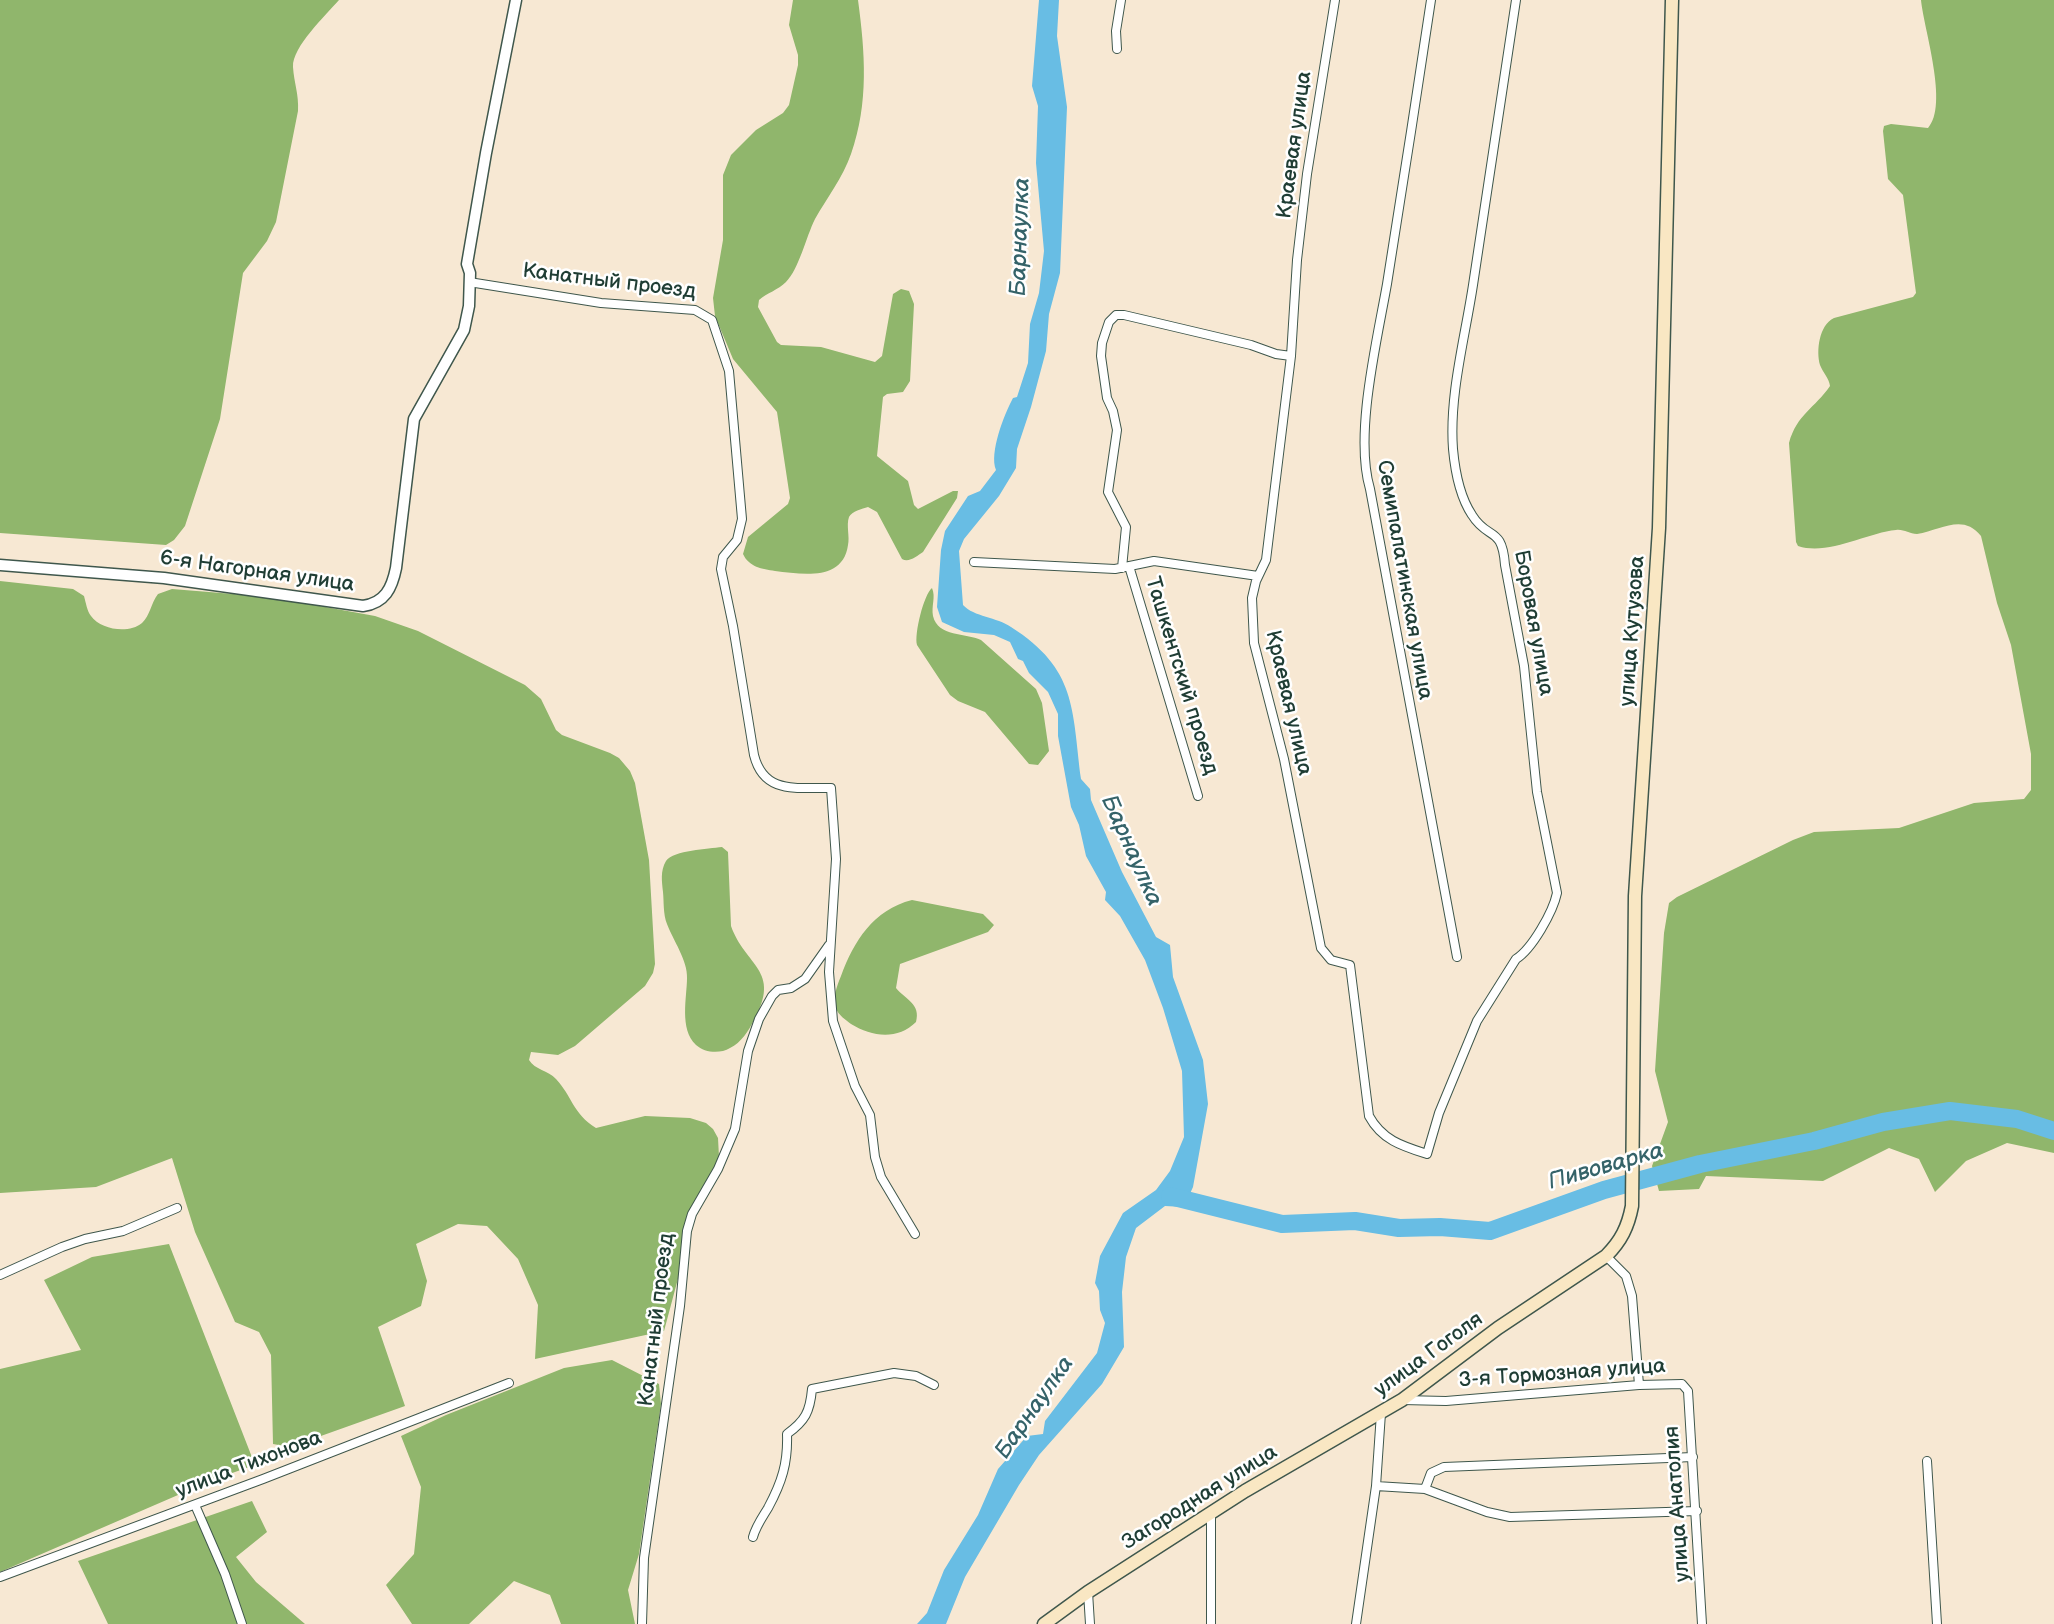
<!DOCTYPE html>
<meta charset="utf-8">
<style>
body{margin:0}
canvas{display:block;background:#f7e8d3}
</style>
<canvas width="2054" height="1624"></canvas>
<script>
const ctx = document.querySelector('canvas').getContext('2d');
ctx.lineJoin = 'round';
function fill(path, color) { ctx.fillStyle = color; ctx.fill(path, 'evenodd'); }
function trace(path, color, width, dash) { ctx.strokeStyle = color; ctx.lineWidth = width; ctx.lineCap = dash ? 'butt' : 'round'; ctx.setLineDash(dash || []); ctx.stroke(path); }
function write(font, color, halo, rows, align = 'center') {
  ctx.font = font + ' "Balsamiq Sans",sans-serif'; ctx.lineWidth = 5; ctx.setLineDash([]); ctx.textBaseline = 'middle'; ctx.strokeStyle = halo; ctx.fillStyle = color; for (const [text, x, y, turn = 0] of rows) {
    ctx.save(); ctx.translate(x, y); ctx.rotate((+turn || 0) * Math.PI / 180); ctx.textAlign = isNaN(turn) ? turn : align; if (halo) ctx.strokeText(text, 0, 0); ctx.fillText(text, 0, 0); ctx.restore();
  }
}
const forest = new Path2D(`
 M0,0H339C326,15 292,47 293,67C294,83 299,94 298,111L276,222L267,241L243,273L220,419L185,526L174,540L166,545L0,533Z
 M793,0H858C865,52 869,103 851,154C843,177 827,198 815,219C806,237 799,269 786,282C778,290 767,293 759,300L758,307L777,342L781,345L821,347L875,362L882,356L893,294L901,289L909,291L914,304L910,381L903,392L887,394L883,397L877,456L908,481L914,505L918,509L953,491H958L957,498L923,552C917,556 909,563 902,559L877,512L868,507C862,509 852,511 849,517C846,525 850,537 848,545C843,582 801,574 775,571C762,569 749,567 743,554L748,537L788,504L790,498L777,412L733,359L715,316L713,298L723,240V175L731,155L756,130L783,113L789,105L798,65V55L789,25Z
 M1921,0H2054V1153L2007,1143L1966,1161L1935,1192L1919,1159L1889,1148L1823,1181L1706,1176L1699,1189L1659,1191L1652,1166L1668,1122L1655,1071L1664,933L1669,903L1677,897L1793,840L1814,832L1899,828L1974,803L2024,799L2031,790V754L2011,645L1997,603L1981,536C1963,513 1941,530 1917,534C1909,534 1904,529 1896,530C1866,533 1828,556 1798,546L1796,542L1789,443C1797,414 1815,408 1830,386C1829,378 1823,373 1820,365C1816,351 1819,325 1834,318L1913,297L1916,293L1903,195L1888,179L1883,131L1884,126L1891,124L1928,128C1949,105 1924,30 1921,0Z
 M0,581L73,589L84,596C86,603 87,611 91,616C101,630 129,634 142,623C150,616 151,603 158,594L172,589L270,597L375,616L418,631L525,685L541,699L556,730L562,735L610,753L619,758L630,771L635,783L649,860L655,964L653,973L645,986L575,1046L558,1055L531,1052L529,1060C535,1070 548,1070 556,1079C572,1096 573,1114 596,1128L645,1116L690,1118L706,1123L713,1129L718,1138L719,1157L695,1215L664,1331L535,1359L538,1305L518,1259L487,1226L458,1224L416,1244L427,1281L421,1306L378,1327L405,1406L290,1447L273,1444L271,1355L259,1332L235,1322L195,1232L172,1158L96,1187L0,1193Z
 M932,588C936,597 931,606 933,616C938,637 966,633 981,640L1036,689L1042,703L1049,751L1038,765L1029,764L985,712L958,701L950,695L917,645C914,634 924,594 932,588Z
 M722,847L728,852L731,926C745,966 782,970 754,1020C749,1030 741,1043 730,1048C720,1054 705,1053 696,1045C679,1029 687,997 687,978C688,961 673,940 667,924C663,914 664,902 663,892C662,882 660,871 666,861C674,850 708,849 722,847Z
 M912,900L983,914L994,925L988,932L900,964L896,988C906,1000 921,1004 916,1022C898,1040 872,1037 851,1024C846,1020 838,1015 836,1008C832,998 837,986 841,976C854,941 873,910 912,900Z
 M169,1244L255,1465L215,1479L0,1572V1369L81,1350L44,1280L92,1257Z
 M612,1360L659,1384L661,1404L639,1554L628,1590L635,1624H561L550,1595L514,1581L469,1624H412L386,1585L414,1554L421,1487L401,1436L446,1415L564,1368Z
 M252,1501L267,1532L236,1557L256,1582L305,1624H108L78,1561Z`);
const water = new Path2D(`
 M1039,0H1059L1057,36L1067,107L1060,273L1049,314L1046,351L1031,407L1017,449L1016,468L999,496L964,539L959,551L963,605C974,617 997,617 1011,627C1077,669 1072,709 1081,779L1090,789L1091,800L1122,872L1156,937L1170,945L1173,977L1203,1060L1208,1104L1193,1187L1184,1207L1165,1206L1136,1228L1126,1257L1122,1292L1124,1347L1102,1384L1039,1455L1019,1485L965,1577L946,1624H917L927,1613L944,1570L978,1515L998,1469L1027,1436L1043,1434L1045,1421L1097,1353L1105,1323L1100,1310L1099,1291L1095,1283L1100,1256L1123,1213L1156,1190L1170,1171L1184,1137L1182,1071L1163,1008L1145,960L1120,916L1105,900L1106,892L1086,856L1079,825L1071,807L1058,736V714L1048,692L1029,673L1023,661L1018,659L1010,642L994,635L964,632L942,622L937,607L941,550L945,531L968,496L980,491L996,470C989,453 1004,415 1013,398L1017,397L1028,363L1030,324L1039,293L1044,251L1036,163L1038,106L1032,86Z`);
const river = new Path2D(`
 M1170,1196L1282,1224L1355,1221L1399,1228L1440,1227L1490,1231L1604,1190L1700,1164L1814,1141L1883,1122L1950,1111L2017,1119L2054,1131`);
const minor = new Path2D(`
 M1335,0L1307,174L1297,260L1291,356L1266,560L1256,581L1252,598L1254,643L1284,759L1321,948L1331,960L1350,965L1369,1116C1382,1140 1402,1146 1427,1154L1439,1113L1477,1021L1516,959C1532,949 1553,912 1557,893L1537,792L1524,666L1505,565C1502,525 1488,541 1472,515C1460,497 1455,471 1453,449C1449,395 1465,338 1473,285C1488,190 1501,95 1516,0
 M1431,0C1417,95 1402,189 1387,284C1377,341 1354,435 1370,489L1457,957
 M1117,49L1116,31L1121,0
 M469,282L601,303L695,310L712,320L729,371L742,519L737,540L723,557L721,569L733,626L754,755C764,795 797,787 831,788L836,859L829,972L833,1021L855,1086L870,1115L875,1157L881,1177L915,1234
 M974,562L1115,569L1154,561L1258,576
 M1129,566L1198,796
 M1122,568L1126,527L1108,492L1117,430L1113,411L1107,398L1101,356L1102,343L1109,322L1116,315H1124L1251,345L1276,354L1291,356
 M1606,1256L1626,1276L1632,1296L1639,1385
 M0,1275L62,1247L85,1239L123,1231L177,1208
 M1402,1400L1446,1401L1639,1385L1682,1384L1688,1391L1702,1624
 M1927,1461L1937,1624
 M1376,1486L1425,1489L1487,1512L1510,1517L1697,1511
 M1425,1489L1431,1473L1444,1467L1693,1457
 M195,1505L225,1574L242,1624
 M753,1537C756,1526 762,1518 768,1508C782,1482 788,1463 787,1434C805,1421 810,1412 812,1389L894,1373L916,1376L934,1385
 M0,1577L263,1479L509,1383
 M1088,1592L1090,1624
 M642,1624L644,1558L680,1306L687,1231L692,1214L718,1169L735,1129L748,1051L759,1019L772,996L778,990L791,988L805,979L829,945
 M1211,1624V1513
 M1356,1624L1376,1486L1381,1413`);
const tertiary = new Path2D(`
 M0,565L164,578L363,606C385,603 392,588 396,568L414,419L464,330L469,306L470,273L467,264L486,153L516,0`);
const secondary = new Path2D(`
 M1044,1624L1088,1592L1245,1491L1402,1400L1498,1328L1606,1256C1621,1241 1628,1227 1632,1206L1635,896L1659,528L1672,0`);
const streetNames = [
 ["Краевая улица",1295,145,-82],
 ["Канатный проезд",609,282,7],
 ["6-я Нагорная улица",257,572,8],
 ["Семипалатинская улица",1404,580,80],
 ["Боровая улица",1533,623,80],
 ["улица Кутузова",1633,631,-86],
 ["Ташкентский проезд",1181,676,73],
 ["Краевая улица",1288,703,77],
 ["Канатный проезд",657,1320,-83],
 ["улица Гоголя",1429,1355,-36],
 ["3-я Тормозная улица",1562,1374,-4],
 ["улица Тихонова",249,1465,-21],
 ["Загородная улица",1200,1498,-32],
 ["улица Анатолия",1678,1504,-94]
];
const waterNames = [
 ["Барнаулка",1021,237,-88],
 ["Барнаулка",1131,851,66],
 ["Пивоварка",1606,1167,-16],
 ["Барнаулка",1035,1408,-55]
];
fill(forest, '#90b66c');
fill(water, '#68bde4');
trace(river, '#68bde4', 18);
trace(minor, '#3f574c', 10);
trace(tertiary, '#3f574c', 13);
trace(secondary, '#3f574c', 15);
trace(minor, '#fff', 8);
trace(tertiary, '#fff', 10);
trace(secondary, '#f9e7c3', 12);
write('21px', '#1f3d34', '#fff', streetNames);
write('italic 23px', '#356369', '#fff', waterNames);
</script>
